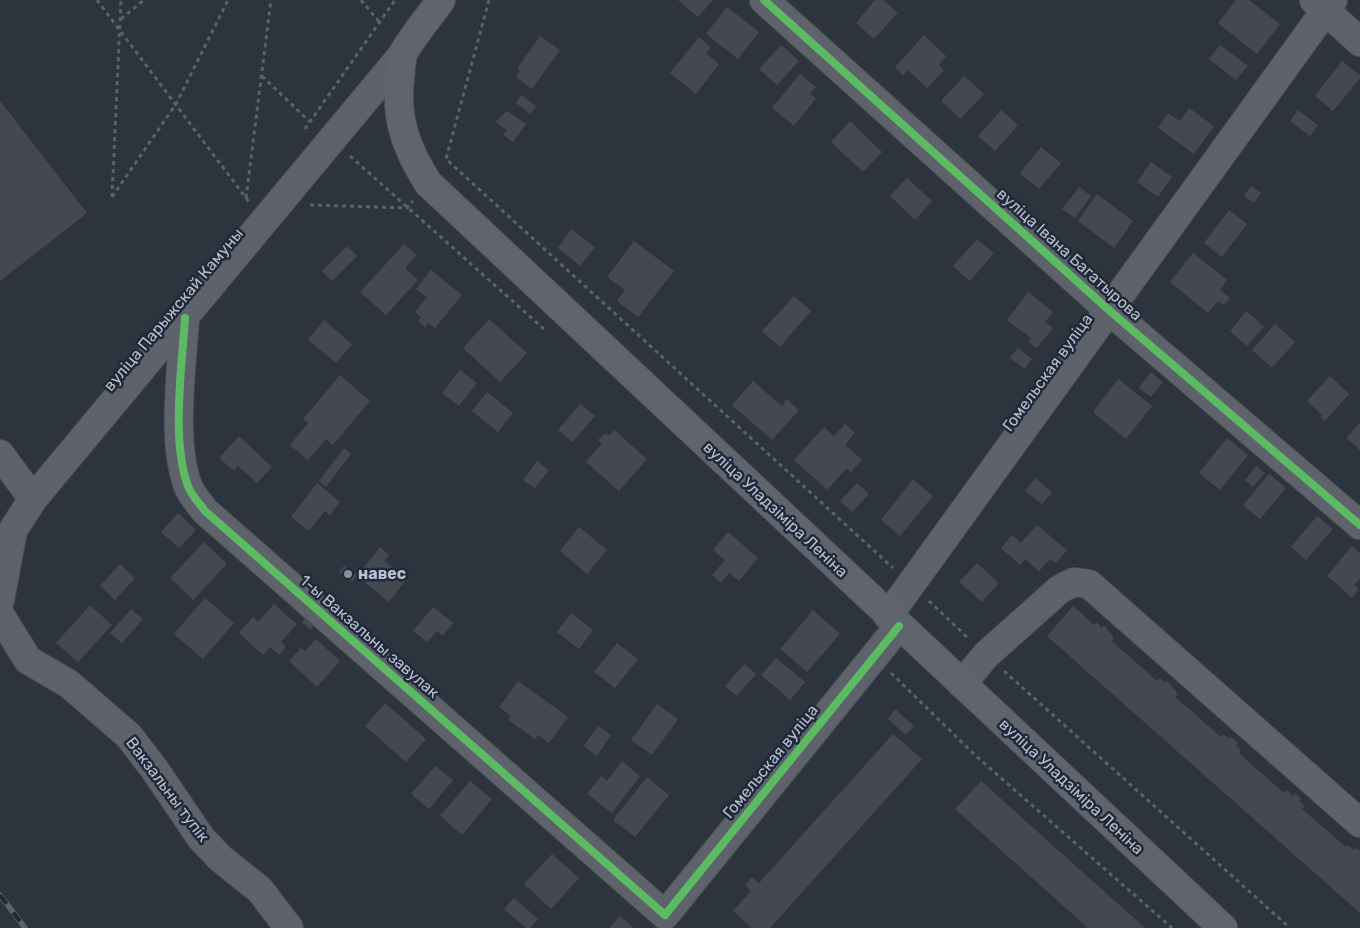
<!DOCTYPE html>
<meta charset="utf-8">
<style>
body{margin:0}
canvas{display:block;background:#2e343e}
</style>
<canvas width="1360" height="928"></canvas>
<script>
const ctx = document.querySelector('canvas').getContext('2d');
ctx.lineJoin = 'round';
function fill(path, color) { ctx.fillStyle = color; ctx.fill(path, 'evenodd'); }
function trace(path, color, width, dash) { ctx.strokeStyle = color; ctx.lineWidth = width; ctx.lineCap = dash ? 'butt' : 'round'; ctx.setLineDash(dash || []); ctx.stroke(path); }
function write(font, color, halo, rows, align = 'center') {
  ctx.font = font + ' Rubik,sans-serif'; ctx.lineWidth = 5; ctx.setLineDash([]); ctx.textBaseline = 'middle'; ctx.strokeStyle = halo; ctx.fillStyle = color; for (const [text, x, y, turn = 0] of rows) {
    ctx.save(); ctx.translate(x, y); ctx.rotate((+turn || 0) * Math.PI / 180); ctx.textAlign = isNaN(turn) ? turn : align; if (halo) ctx.strokeText(text, 0, 0); ctx.fillText(text, 0, 0); ctx.restore();
  }
}
const building = new Path2D(`
 M678,0H713L698,17Z
 M875,0H883L898,13L874,39L856,23Z
 M1236,0H1249L1280,24L1257,54L1218,23Z
 M727,7L759,32L738,59L706,34Z
 M924,35L946,56L939,65L944,70L927,88L908,70L903,76L895,67Z
 M540,36L560,50L532,89L516,77L520,71L517,69Z
 M699,37L711,47L706,53L719,64L696,94L670,73Z
 M781,45L799,61L777,85L759,69Z
 M1220,45L1248,66L1236,80L1209,59Z
 M1342,61L1360,75V78L1333,111L1315,96Z
 M800,74L816,87L810,94L816,98L794,126L772,108Z
 M964,76L984,94L960,119L941,101Z
 M521,95L536,106L531,114L516,103Z
 M0,101L87,213L0,281Z
 M1189,108L1214,126L1194,154L1158,128L1168,113L1180,121Z
 M1001,110L1018,125L995,151L978,136Z
 M1298,110L1318,125L1310,136L1290,121Z
 M507,111L526,124L513,142L503,135L507,130L495,122Z
 M850,121L882,152L863,172L831,142Z
 M1041,147L1061,163L1039,189L1020,173Z
 M1151,162L1172,177L1158,197L1137,182Z
 M907,178L932,201L915,220L890,196Z
 M1251,186L1261,193L1254,203L1244,196Z
 M1079,187L1091,196L1075,218L1062,209Z
 M1097,194L1133,221L1114,248L1078,221Z
 M1229,210L1247,224L1222,257L1204,243Z
 M571,229L595,247L580,266L558,248Z
 M977,239L994,253L970,281L953,266Z
 M634,241L674,271L638,317L617,301L625,290L607,277Z
 M404,244L417,255L405,268L418,280L386,315L360,292Z
 M347,246L357,256L332,281L322,271Z
 M1193,253L1227,280L1220,290L1230,298L1224,305L1218,301L1208,313L1170,282Z
 M431,270L462,295L435,328L428,323L425,327L418,321L421,317L415,312L427,297L416,289Z
 M1028,292L1053,312L1045,322L1053,328L1037,348L1028,342L1031,338L1007,320Z
 M794,296L811,311L780,347L762,331Z
 M1246,311L1264,327L1247,346L1230,331Z
 M489,319L527,353L500,382L463,348Z
 M324,320L352,344L336,363L308,340Z
 M1275,324L1295,342L1272,368L1252,350Z
 M1018,348L1032,359L1025,369L1010,358Z
 M460,370L477,383L459,406L442,393Z
 M1151,372L1163,382L1151,397L1139,388Z
 M340,375L370,401L333,445L326,439L308,460L290,445L308,423L303,419Z
 M1330,376L1349,394L1325,421L1320,417L1322,415L1307,401Z
 M1118,379L1152,406L1126,439L1093,412Z
 M753,381L782,406L787,399L799,410L772,440L732,405Z
 M487,392L513,413L498,432L472,411Z
 M580,404L595,416L573,442L558,430Z
 M1360,423V450L1346,438Z
 M845,424L855,433L845,445L862,460L851,472L847,468L827,490L794,460L824,427L834,436Z
 M614,430L647,459L619,491L586,462L602,443L598,440L605,433L609,436Z
 M239,436L272,467L257,483L238,466L234,471L219,458Z
 M1227,438L1248,455L1220,490L1199,473Z
 M344,448L351,454L326,487L319,481Z
 M537,461L549,470L535,488L523,480Z
 M1256,466L1265,473L1253,487L1245,480Z
 M1269,474L1286,488L1260,519L1243,505Z
 M1035,478L1052,492L1042,504L1025,491Z
 M913,479L933,496L900,536L881,520Z
 M317,483L340,502L330,515L325,511L309,531L291,517Z
 M857,483L869,494L852,512L840,501Z
 M178,513L196,530L179,548L161,532Z
 M1317,516L1333,529L1306,560L1291,547Z
 M1037,525L1067,550L1056,563L1050,559L1039,571L1025,559L1020,565L1001,548L1012,535L1021,543Z
 M579,527L607,550L587,574L560,551Z
 M728,532L758,558L739,581L729,573L721,583L712,575L725,560L713,550Z
 M204,542L227,564L193,600L170,578Z
 M1352,546L1360,553V579L1354,585L1359,589L1352,598L1327,576Z
 M380,547L389,555L384,561L407,579L389,602L357,576Z
 M977,563L999,583L982,602L959,582Z
 M120,564L135,578L115,600L100,586Z
 M344,566L357,576L352,582L339,572Z
 M205,598L234,623L203,659L174,634Z
 M274,604L297,624L281,642L286,647L279,655L270,647L263,655L239,633L253,617L258,622Z
 M90,605L112,625L78,662L56,643Z
 M1073,606L1094,625L1096,622L1102,628L1104,625L1114,638L1112,641L1157,681L1159,678L1165,683L1167,681L1178,694L1175,697L1221,737L1223,734L1229,739L1231,737L1238,743L1236,745L1241,750L1239,753L1284,793L1287,790L1292,796L1295,793L1301,799L1299,801L1305,806L1302,809L1346,847L1348,845L1354,850L1356,848L1360,851V913L1047,636Z
 M433,607L453,623L443,636L437,631L427,642L413,631Z
 M131,609L143,619L122,643L110,633Z
 M314,609L323,616L310,630L302,622Z
 M813,610L840,634L807,672L780,649Z
 M571,613L593,630L579,649L557,632Z
 M316,639L340,661L317,687L289,661L301,648L305,651Z
 M617,643L638,659L615,688L594,672Z
 M776,658L805,682L790,700L761,675Z
 M744,664L756,674L737,696L725,686Z
 M518,681L568,717L549,743L538,735L535,739L508,720L511,716L499,707Z
 M385,703L426,739L406,762L365,726Z
 M657,704L678,719L652,755L631,740Z
 M895,709L914,726L906,735L888,719Z
 M598,726L611,735L597,756L584,746Z
 M893,734L922,759L770,928H752L733,911L751,891L745,885L752,877L759,883Z
 M622,761L640,776L612,813L587,794L601,776L607,781Z
 M435,766L453,780L429,809L411,794Z
 M647,777L669,795L635,837L613,820Z
 M470,781L492,799L462,835L440,816Z
 M981,781L1145,928H1088L955,809Z
 M552,854L579,878L551,909L524,884Z
 M514,898L538,919L530,928H526L504,909Z
 M620,916L633,928H609Z`);
const path = new Path2D(`
 M97,0L249,202
 M361,0L380,23
 M489,0L446,159L893,568
 M121,19L144,0
 M262,76L310,122
 M305,129L395,0
 M350,156L545,330
 M112,197L176,104L228,0
 M112,197L121,0
 M246,198L271,0
 M310,205L407,208L413,201
 M929,601L968,638
 M1004,671L1290,928
 M891,673L976,756L1172,928`);
const minor = new Path2D(`
 M764,0L1110,311L1360,525
 M1314,0L1360,42
 M185,318C182,366 171,441 188,486C191,495 200,504 205,511L665,915
 M0,454L33,499
 M0,600L13,530L33,499L403,54
 M0,615L28,660L69,684L129,736L155,770L201,838L220,858L260,890L289,928
 M888,616L1333,0
 M962,684L986,655L1060,589L1074,582L1089,584L1360,823
 M665,915L899,626`);
const major = new Path2D(`
 M441,0C431,15 410,39 403,54C401,60 401,70 400,77C395,119 406,148 428,183L1223,928`);
const rail = new Path2D(`
 M0,895L25,928`);
const cycleway = new Path2D(`
 M764,0L1110,311L1360,525
 M185,318C182,366 171,441 188,486C191,495 200,504 205,511L665,915L899,626`);
const markers = [
 [348,574,5,"#888f9c"]
];
const streetNames = [
 ["вуліца Івана Багатырова",1069,255,42],
 ["вуліца Парыжскай Камуны",174,310,-50],
 ["Гомельская вуліца",1048,373,-54],
 ["вуліца Уладзіміра Леніна",775,510,43],
 ["1-ы Вакзальны завулак",369,637,41],
 ["Гомельская вуліца",771,762,-51],
 ["вуліца Уладзіміра Леніна",1071,787,43],
 ["Вакзальны тупік",167,790,53]
];
const poiNames = [
 ["навес",358,574]
];
fill(building, '#434851');
trace(minor, '#4b4f56', 30);
trace(major, '#4c515b', 30);
trace(path, '#5b6268', 3, [4, 4]);
trace(minor, '#5e636b', 28);
trace(major, '#60656d', 28);
trace(rail, '#5d6169', 5.5);
trace(rail, '#20293a', 4, [11]);
trace(cycleway, '#5cba63', 8);
for (const [x, y, r, color] of markers) { const dot = new Path2D(); dot.arc(x, y, r, 0, 2 * Math.PI); ctx.fillStyle = color; ctx.fill(dot); trace(dot, '#20293a', 2); }
write('16px', '#b9c0ce', '#20293a', streetNames);
write('bold 16px', '#b9c0ce', '#20293a', poiNames, 'left');
</script>
